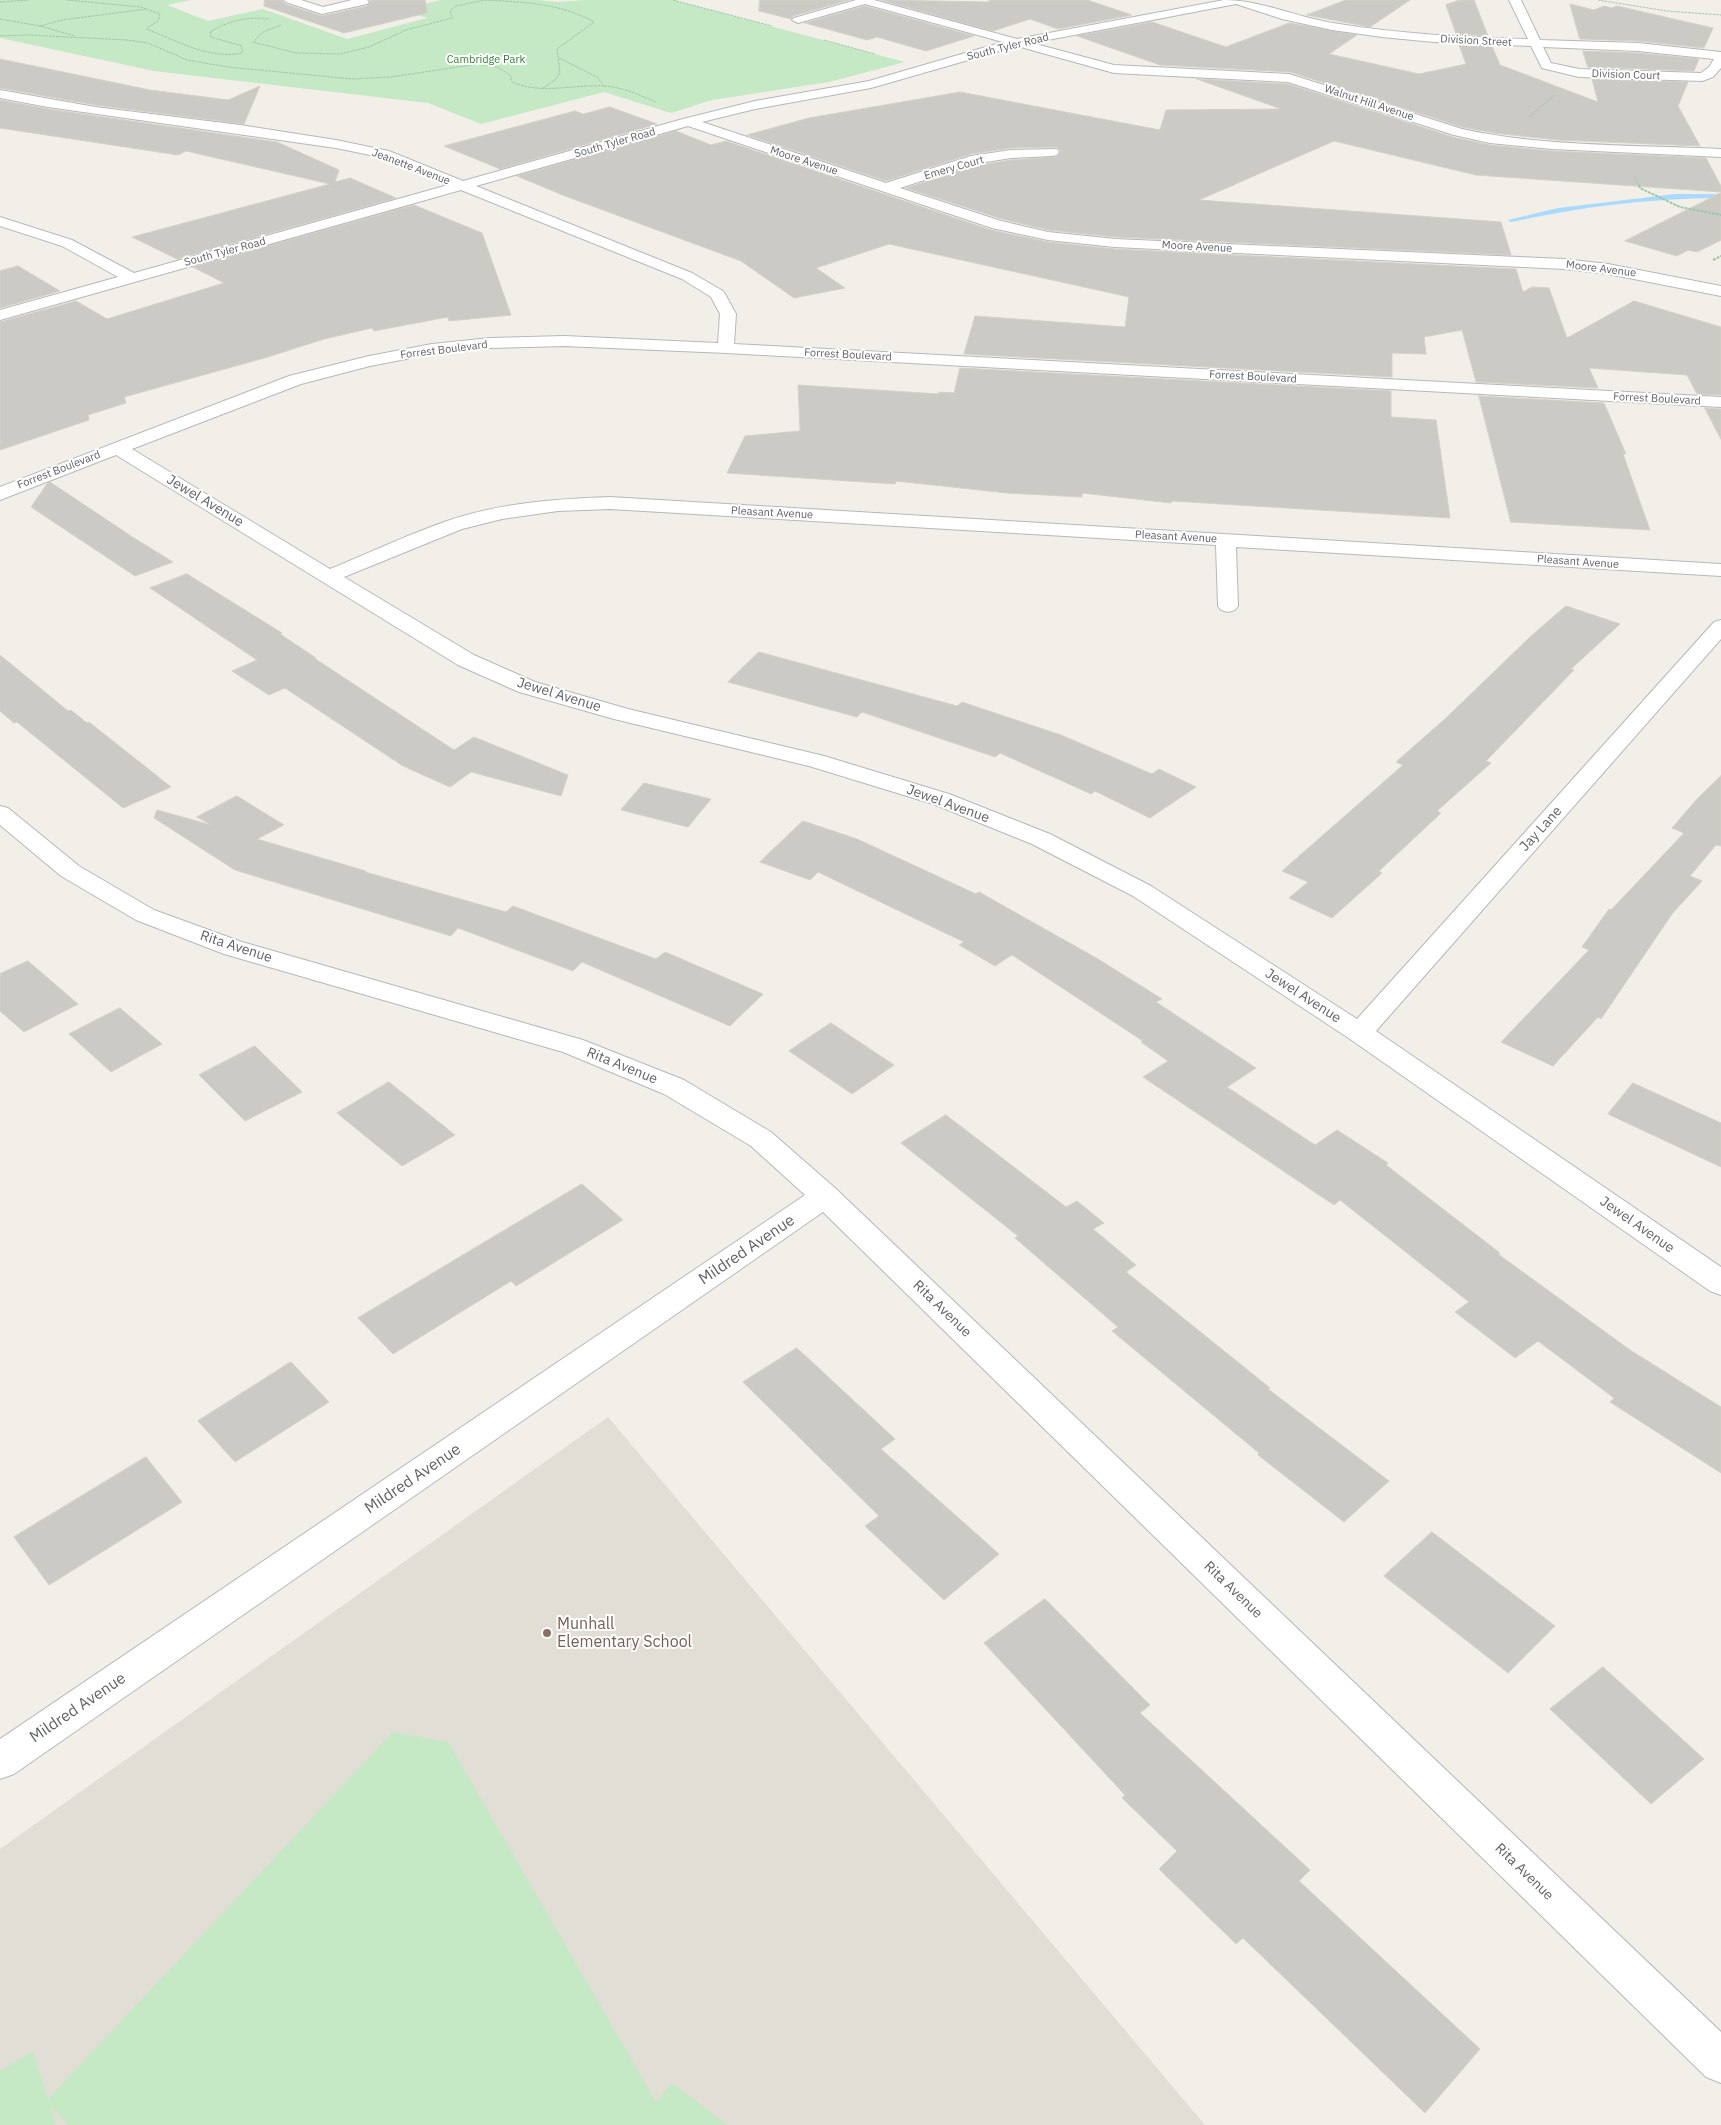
<!DOCTYPE html>
<style>
body{margin:0}
canvas{display:block;background:#f1efe8}
</style>
<canvas width="1721" height="2125"></canvas>
<script>
const ctx = document.querySelector('canvas').getContext('2d');
ctx.lineJoin = 'round';
function fill(path, color) { ctx.fillStyle = color; ctx.fill(path, 'evenodd'); }
function trace(path, color, width, dash) { ctx.strokeStyle = color; ctx.lineWidth = width; ctx.lineCap = dash ? 'butt' : 'round'; ctx.setLineDash(dash || []); ctx.stroke(path); }
function write(font, color, halo, rows, align = 'center') {
  ctx.font = font + ' "IBM Plex Sans",sans-serif'; ctx.lineWidth = 4; ctx.setLineDash([]); ctx.textBaseline = 'middle'; ctx.strokeStyle = halo; ctx.fillStyle = color; for (const [text, x, y, turn = 0] of rows) {
    ctx.save(); ctx.translate(x, y); ctx.rotate((+turn || 0) * Math.PI / 180); ctx.textAlign = isNaN(turn) ? turn : align; if (halo) ctx.strokeText(text, 0, 0); ctx.fillText(text, 0, 0); ctx.restore();
  }
}
const education = new Path2D(`
 M608,1417L1205,2125H0V1849Z`);
const green = new Path2D(`
 M0,0H191L167,5L208,21L263,9L347,39L427,18L401,9L441,0H537L558,2L586,0H673L905,62L829,82L712,100L671,113L604,92L481,124L428,103L154,71L0,38Z
 M393,1732L448,1742L656,2102L672,2083L727,2125H68L50,2105L56,2125H0V2071L33,2051L48,2099Z`);
const stream = new Path2D(`
 M1675,194H1721V198C1650,198 1580,207 1511,222L1508,220L1558,208Z`);
const building = new Path2D(`
 M265,0H282L285,4L322,16L367,6L371,2L370,0H425L427,13L344,33L264,6Z
 M760,0H849L793,16L791,19L759,11Z
 M881,0L989,2V0H1087L1132,15L1058,29L1030,19L993,31Z
 M1346,0H1410L1370,27L1307,15Z
 M1460,0H1474L1488,36L1456,34L1446,5Z
 M1570,4L1594,10L1604,6L1612,8L1617,6L1713,28L1704,48L1638,41L1580,39Z
 M865,6L974,36L926,51L877,37L867,40L805,23Z
 M1152,22L1226,47L1289,23L1357,35L1329,54L1419,74L1466,64L1459,45L1492,46L1500,65L1598,102L1592,79L1688,82L1678,106L1700,146L1558,140L1494,133L1462,127L1290,72L1160,65L1077,36Z
 M1583,51L1638,53L1699,59L1694,71L1588,67Z
 M0,59L150,90L228,100L260,86L244,124L95,105L0,88Z
 M1197,79L1288,84L1453,137L1490,145L1552,151L1706,158L1721,186V192L1476,175L1334,141L1199,200L1501,222L1511,255L1115,237L1048,230L1002,219L906,188L973,166L1011,160L1057,157L1061,151L1057,147L1011,148L971,154L886,181L747,135L809,118L960,92L1160,130L1166,110L1281,109Z
 M0,100L48,109L277,142L339,170L335,182L350,178L396,198L177,259L132,237L330,184L186,151L178,155L0,128Z
 M610,107L657,124L500,169L444,146L575,111L583,114Z
 M676,131L711,145L726,141L991,230L1048,242L1115,249L1516,269L1523,292L1532,287L1549,288L1567,338L1634,301L1721,327V395L1697,394L1687,375L1589,368L1598,388L1476,382L1462,330L1424,337L1426,354L1392,353V377L964,354L975,316L1125,327L1129,297L889,244L816,268L845,288L794,298L741,261L565,196L517,176Z
 M1721,193V240L1697,252L1688,250L1677,256L1625,241Z
 M414,205L482,233L511,315L449,321L448,317L374,331L372,328L324,339L268,357L124,397L126,403L88,415L89,420L0,450V322L76,301L107,319L224,283L193,267Z
 M18,266L60,291L0,308V271Z
 M960,368L1391,391V417L1436,420L1450,518L1172,501L1171,503L1082,493V497L1007,493L896,481L895,484L727,473L745,436L800,431L798,385L939,394V392L954,393Z
 M1479,396L1604,403L1626,454H1623L1650,530L1511,522Z
 M1705,408L1721,409V439Z
 M50,482L134,538L173,562L135,576L31,507L47,484Z
 M187,574L282,633L280,634L316,658H314L454,750L474,737L568,775L561,796L471,772L450,787L403,766L285,688L269,695L232,671L257,660L150,588Z
 M1566,606L1620,624L1571,669L1574,670L1486,761L1491,763L1437,811L1441,813L1379,871L1382,873L1332,918L1289,898L1308,882L1282,871L1403,765L1396,762L1447,717L1530,637Z
 M759,652L957,706L962,702L1061,735L1152,774L1159,769L1196,787L1150,818L1095,791L1091,794L1000,753L995,757L862,712L857,717L728,682Z
 M0,655L68,711L71,710L87,723L89,722L171,787L123,808L17,722L14,723L0,711Z
 M1721,776V846L1716,845L1690,876L1702,881L1672,914L1601,1019L1598,1017L1553,1066L1501,1042L1589,950L1582,947L1609,909L1611,910L1684,833L1672,828L1698,798Z
 M644,783L711,799L688,827L621,810Z
 M237,796L284,825L257,839L366,871L365,872L506,912L513,906L656,959L665,952L763,994L730,1026L582,962L573,971L458,928L451,936L235,870L154,818L157,810L211,825L197,817Z
 M803,821L857,839L976,894L979,892L1098,959L1162,999L1156,1002L1256,1068L1227,1087L1315,1145L1337,1130L1388,1163L1386,1165L1500,1253L1498,1254L1630,1350L1721,1407V1473L1610,1402L1614,1398L1538,1341L1515,1358L1455,1312L1469,1302L1340,1200L1334,1205L1143,1077L1168,1061L1141,1042L1143,1041L1012,955L995,966L959,945L964,942L818,872L810,880L760,862Z
 M28,961L78,1004L24,1032L0,1011V974Z
 M120,1008L162,1044L111,1072L69,1034Z
 M831,1023L894,1065L852,1094L789,1051Z
 M255,1046L302,1092L245,1121L199,1075Z
 M389,1082L455,1135L402,1166L337,1113Z
 M1633,1083L1721,1123V1167L1608,1114Z
 M946,1115L1066,1207L1077,1201L1104,1223L1093,1229L1136,1265L1126,1272L1270,1388L1268,1389L1389,1481L1344,1522L1258,1455L1259,1453L1112,1331L1118,1327L1015,1238L1018,1236L901,1143Z
 M582,1184L623,1220L516,1286L511,1281L393,1354L358,1318Z
 M797,1348L895,1439L881,1449L999,1554L944,1600L865,1526L879,1516L743,1382Z
 M291,1362L329,1402L235,1462L198,1421Z
 M146,1457L182,1502L49,1585L14,1537Z
 M1432,1532L1555,1626L1508,1673L1384,1576Z
 M1045,1599L1150,1705L1140,1713L1310,1870L1299,1881L1480,2049L1425,2113L1243,1938L1236,1944L1159,1869L1177,1851L1122,1798L1125,1795L984,1643Z
 M1603,1667L1704,1759L1651,1804L1550,1709Z`);
const pathFar1 = new Path2D(`
 M67,0L141,7L160,14L158,21L146,29C176,40 209,60 242,53V46L211,37L210,32C228,21 248,16 269,19
 M485,0C523,2 560,3 594,22L557,49L560,73L555,80L543,88
 M673,0L772,26
 M1598,0L1667,11L1721,15
 M0,2L29,0
 M0,19L40,26L75,36
 M281,25L263,32L253,42L296,53L340,54L369,47L406,30L452,18L450,11L456,6L485,0
 M40,26L62,20L146,9
 M0,36L28,35L127,40L148,43L187,60L228,67L352,79L391,77L478,64L497,67L510,75L512,82C542,95 573,84 604,86C623,87 639,95 656,102
 M824,40L875,54
 M559,58L597,77L604,86
 M1529,117L1555,95
 M1634,176L1639,186`);
const path = new Path2D(`
 M1639,185L1640,188L1680,207L1721,215
 M1713,260L1721,256`);
const minor = new Path2D(`
 M284,0H301L323,7L352,0H367L369,2L367,4L322,14L286,2Z
 M856,0H874L1017,39L1224,0C1260,0 1297,17 1333,23C1397,34 1463,37 1528,39L1509,0H1521L1540,40L1638,43L1721,52V68L1713,77L1702,81L1579,77L1542,68L1531,46L1434,42L1382,37L1332,30L1282,19L1236,4L1032,43L1114,65L1289,74L1462,129C1544,147 1637,145 1721,149V157L1552,149L1490,143L1454,135L1288,82L1114,73L1017,46L871,88L755,109L702,122L886,183L971,156L1011,150L1057,149L1059,152L1057,155L1052,156L1011,158L973,164L900,188L1001,221L1048,232L1115,239L1564,259L1608,264L1721,286V296L1608,274L1564,269L1115,247L1048,240L992,228L688,126L476,186L692,273L723,291L725,294L736,314L734,344L1721,397V407L726,353L564,346L490,348L432,354L370,366L301,384L132,449L330,569C369,553 407,535 447,521C499,503 555,499 610,497L1721,564V576L1236,547L1238,606L1235,610L1228,612L1221,610L1218,606L1216,545L610,509L558,511L502,519L462,529L344,577L474,655L535,682L628,709L824,756L949,794L1050,834L1151,886L1357,1019L1714,622L1721,620V639L1376,1031L1721,1267V1295L1710,1291L1350,1039L1133,896L1032,844L933,804L809,766L614,719L519,692L458,665L116,455L0,500V487L289,376L369,356L432,344L490,338L564,336L718,343L720,314L711,297L682,279L461,190L0,320V310L118,277L62,246L0,226V217L72,240L134,273L448,185L380,157L336,148L48,107L0,98V90L95,107L240,125L336,140L389,151L463,181L683,119L755,101L869,81L1003,42L865,4L798,23L792,20L794,18ZM1543,47L1638,51L1714,59L1709,67L1701,73L1579,69L1551,63Z
 M0,806L8,808L79,866L154,910L242,942L583,1040L684,1080L771,1132L835,1188L1721,2032V2083L1706,2077L823,1212L14,1774L0,1779V1739L805,1195L751,1146L664,1094L563,1052L224,954L136,920L61,876L0,825Z`);
const markers = [
 [547,1633,5,"#8d6e63"]
];
const farStreetnames = [
 ["Division Street",1476,41,3],
 ["South Tyler Road",1008,47,-14],
 ["Division Court",1626,75,2],
 ["Walnut Hill Avenue",1369,103,18],
 ["South Tyler Road",615,143,-16],
 ["Moore Avenue",804,161,18],
 ["Jeanette Avenue",411,167,21],
 ["Emery Court",954,168,-16],
 ["Moore Avenue",1197,247,3],
 ["South Tyler Road",225,252,-15],
 ["Moore Avenue",1601,269,7],
 ["Forrest Boulevard",444,350,-7],
 ["Forrest Boulevard",848,355,3],
 ["Forrest Boulevard",1253,377,3],
 ["Forrest Boulevard",1657,399,3],
 ["Forrest Boulevard",59,470,-21],
 ["Pleasant Avenue",772,513,3],
 ["Pleasant Avenue",1176,537,3],
 ["Pleasant Avenue",1578,562,4]
];
const farParknames = [
 ["Cambridge Park",486,60]
];
const streetNames = [
 ["Jewel Avenue",205,501,31],
 ["Jewel Avenue",559,695,17],
 ["Jewel Avenue",948,804,20],
 ["Jay Lane",1541,829,-48],
 ["Rita Avenue",236,947,18],
 ["Jewel Avenue",1303,996,33],
 ["Rita Avenue",622,1066,22],
 ["Jewel Avenue",1637,1225,35],
 ["Rita Avenue",942,1309,44],
 ["Rita Avenue",1233,1590,44],
 ["Rita Avenue",1524,1872,44]
];
const nearStreetnames = [
 ["Mildred Avenue",747,1250,-34],
 ["Mildred Avenue",413,1479,-34],
 ["Mildred Avenue",78,1708,-34]
];
const nearEducationnames = [
 ["Munhall",557,1624],
 ["Elementary School",557,1642]
];
fill(education, '#e1ded6');
fill(green, '#c5e8c5');
fill(stream, '#aadaff');
fill(building, '#cccac5');
trace(building, '#d6d1c6', 1);
trace(minor, '#b5b8bc', 2);
trace(pathFar1, '#9cc7a9', 1, [2.5, 1]);
trace(path, '#9cc7a9', 2, [3, 1]);
fill(minor, '#fff');
for (const [x, y, r, color] of markers) { const dot = new Path2D(); dot.arc(x, y, r, 0, 2 * Math.PI); ctx.fillStyle = color; ctx.fill(dot); trace(dot, '#fff', 2); }
write('11px', '#5f6368', '#fff', farStreetnames);
write('11px', '#348238', '#fff', farParknames);
write('14px', '#5f6368', '#fff', streetNames);
write('16px', '#5f6368', '#fff', nearStreetnames);
write('16px', '#785e54', '#fff', nearEducationnames, 'left');
</script>
